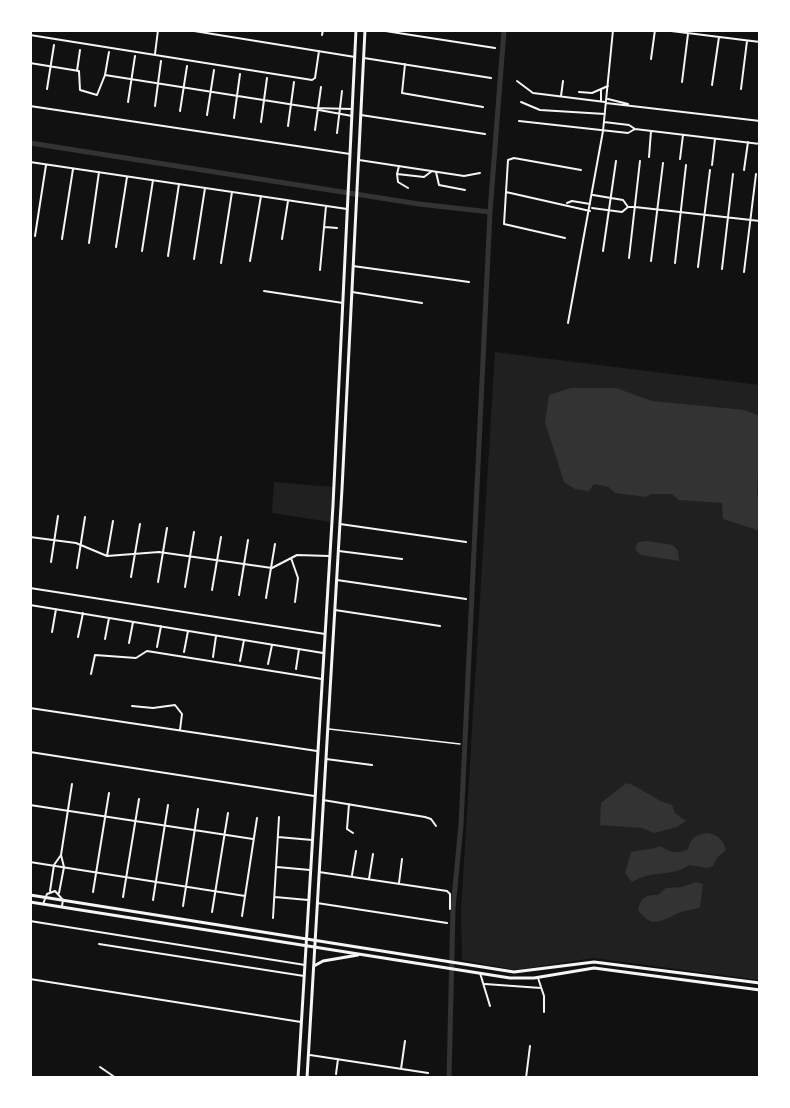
<!DOCTYPE html>
<style>
body{margin:0}
#map{position:relative;width:790px;height:1108px;overflow:hidden;background:#111;font-family:"Titillium Web",sans-serif}
canvas{display:block}
.frame{position:absolute;inset:0;border:32px solid #fff;pointer-events:none}
</style>
<div id="map">
<canvas width="790" height="1108"></canvas>
<div class="frame"></div>
</div>
<script>
const ctx = document.querySelector('canvas').getContext('2d');
ctx.lineJoin = 'round';
function fill(path, color) { ctx.fillStyle = color; ctx.fill(path, 'evenodd'); }
function trace(path, color, width, dash) { ctx.strokeStyle = color; ctx.lineWidth = width; ctx.lineCap = dash ? 'butt' : 'round'; ctx.setLineDash(dash || []); ctx.stroke(path); }
const green = new Path2D(`
 M495,352L760,385V980L593,958L516,970L462,960L461,911Z
 M274,482L333,487L331,522L272,513Z`);
const water = new Path2D(`
 M571,388H616L652,401L744,410L760,416L757,495L760,500V531L723,519L722,503L679,500L672,494H651L646,497L615,493L609,487L594,484L589,491L575,489L564,482L545,422L549,395Z
 M648,541L673,545L678,551L679,561L641,555L635,549L638,542Z
 M626,783C640,786 653,800 672,805L675,813L686,821L677,827L654,833L642,828L600,825L601,803Z
 M707,833C718,835 723,839 726,850L717,858L713,866L707,868L689,865C671,878 653,869 632,882L625,873L631,852C641,849 649,851 660,846C670,852 677,855 688,849C690,838 696,835 707,833Z
 M696,882L703,884L700,907C694,910 688,910 681,912C663,919 653,931 638,910C641,897 646,895 658,895L666,888L682,887Z`);
const canal = new Path2D(`
 M30,143L419,204L490,212
 M449,1078L453,908L461,825L490,212L504,30`);
const service = new Path2D(`
 M329,729L460,744`);
const minor = new Path2D(`
 M188,30L355,57
 M379,30L495,48
 M663,30L760,42
 M30,35L312,80L315,78L319,51
 M322,35L323,30
 M155,54L158,30
 M364,58L491,78
 M651,59L655,30
 M30,63L79,71L80,90L97,95L105,75L314,108L352,109
 M405,64L402,93L483,107
 M77,71L80,50
 M105,75L109,52
 M517,81L533,93L605,102
 M682,82L688,34
 M712,85L719,37
 M47,89L54,45
 M741,89L747,41
 M601,90V101
 M579,92L592,93L608,86
 M561,96L563,81
 M608,99L628,104
 M128,102L135,56
 M521,102L540,110L605,114
 M606,103L760,121
 M30,106L350,154
 M155,106L161,61
 M319,110L352,116
 M180,111L187,66
 M207,115L214,70
 M361,115L485,134
 M234,118L240,74
 M519,121L628,133L635,129
 M261,122L267,78
 M604,122L629,125L635,129L760,144
 M288,126L294,82
 M315,130L321,87
 M337,133L342,91
 M649,157L651,131
 M680,159L683,135
 M359,160L464,176L480,173
 M30,162L347,209
 M712,165L715,139
 M399,166L397,174L424,177L432,171
 M744,170L748,142
 M436,172L439,185L465,190
 M397,174L398,182L408,188
 M506,192L590,211
 M593,195L623,200L628,207
 M567,203L572,201L590,204
 M592,208L622,212L628,207H635L760,221
 M325,227L337,228
 M35,236L46,165
 M565,238L504,224L508,160L514,158L581,170
 M62,239L73,169
 M282,239L288,201
 M89,243L99,172
 M116,247L127,177
 M142,251L153,180
 M603,251L616,161
 M168,256L179,184
 M629,258L640,161
 M194,259L205,188
 M250,261L261,196
 M651,261L663,163
 M221,263L232,192
 M675,263L686,165
 M353,266L469,282
 M698,267L710,170
 M722,269L733,174
 M320,270L326,206
 M744,272L756,174
 M264,291L343,303
 M352,292L422,303
 M568,323L603,131L613,30
 M30,515L31,512
 M340,524L466,542
 M30,537L76,543L107,556L159,552L272,568L297,555L329,556
 M339,551L402,559
 M107,556L113,521
 M291,558L298,578L295,602
 M51,562L58,516
 M77,568L85,517
 M131,577L140,524
 M337,580L466,599
 M158,582L167,528
 M185,587L194,532
 M30,588L325,634
 M212,590L221,537
 M239,595L248,540
 M266,598L275,544
 M30,605L323,653
 M335,610L440,626
 M52,632L56,609
 M78,637L83,613
 M105,639L109,618
 M129,643L133,622
 M157,647L161,626
 M184,652L188,631
 M213,657L216,636
 M240,661L244,640
 M268,664L272,645
 M296,669L299,649
 M91,674L95,655L136,658L147,651L322,679
 M132,706L153,708L175,705L182,714L180,730
 M30,708L317,751
 M30,752L314,796
 M326,759L372,765
 M30,790L31,782
 M323,800L425,817L431,819L436,826
 M349,804L347,829L353,833
 M30,805L253,839
 M278,837L312,840
 M30,862L245,896
 M277,867L310,870
 M319,872L447,891L450,894V909
 M352,875L356,851
 M369,879L373,854
 M399,883L402,859
 M50,891L54,865L61,855
 M93,892L109,793
 M59,893L64,867L61,855L72,784
 M123,897L139,799
 M275,897L308,900
 M153,900L168,805
 M317,903L447,923
 M43,904L47,894L55,891L63,900L62,906
 M183,906L198,809
 M212,912L228,813
 M242,916L257,818
 M273,918L279,817
 M30,921L305,965
 M99,944L304,976
 M480,973L490,1006
 M538,978L544,996V1012
 M30,979L301,1022
 M485,984L541,988
 M310,1055L428,1073
 M100,1067L116,1078
 M401,1069L405,1041
 M336,1074L338,1059
 M526,1078L530,1046`);
const tertiary = new Path2D(`
 M30,895L514,972L594,962L760,983
 M30,902L510,978H534L594,968L760,990`);
const secondary = new Path2D(`
 M314,966L323,961L358,955
 M298,1078L333,505L356,30
 M307,1078L342,489L365,30`);
fill(green, '#202020');
fill(water, '#333');
trace(canal, '#333', 5);
trace(service, '#f5f5f5', 1.5);
trace(minor, '#f5f5f5', 2);
trace(tertiary, '#f5f5f5', 3);
trace(secondary, '#f5f5f5', 3);
</script>
